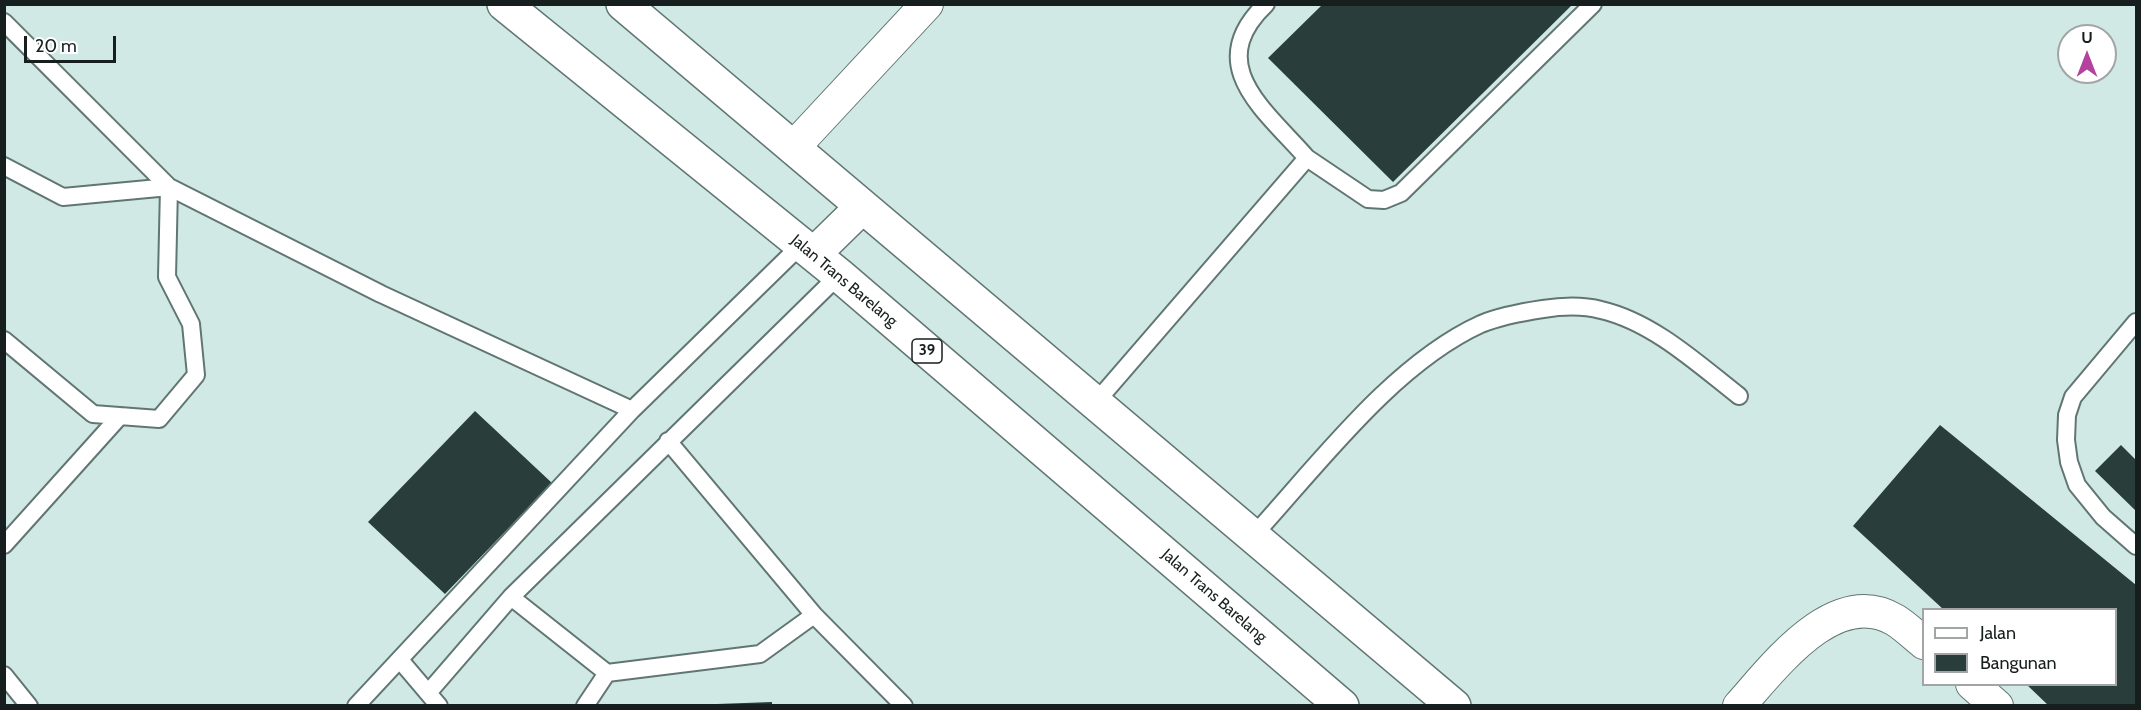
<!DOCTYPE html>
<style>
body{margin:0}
#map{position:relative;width:2141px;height:710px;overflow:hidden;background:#d1e9e5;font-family:Cabin,sans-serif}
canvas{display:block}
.frame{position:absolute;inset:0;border:6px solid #171f1e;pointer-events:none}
.legend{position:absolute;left:1922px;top:608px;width:195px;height:78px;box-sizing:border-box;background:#fff;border:2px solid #a2a5a5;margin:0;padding:8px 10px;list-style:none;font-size:18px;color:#171f1e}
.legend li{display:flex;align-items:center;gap:12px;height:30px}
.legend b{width:30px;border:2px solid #a2a5a5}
.north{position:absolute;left:2057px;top:24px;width:60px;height:60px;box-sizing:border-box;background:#fff;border:2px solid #a2a5a5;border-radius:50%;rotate:0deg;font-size:16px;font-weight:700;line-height:24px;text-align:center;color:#171f1e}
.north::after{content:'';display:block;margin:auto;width:21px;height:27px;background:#b3439f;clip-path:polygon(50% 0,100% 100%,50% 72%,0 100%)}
.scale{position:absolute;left:24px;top:36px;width:92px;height:27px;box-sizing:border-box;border:3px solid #171f1e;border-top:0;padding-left:8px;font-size:18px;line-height:21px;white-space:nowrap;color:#171f1e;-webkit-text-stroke:4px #fff;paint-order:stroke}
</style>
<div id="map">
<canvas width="2141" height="710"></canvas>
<div class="frame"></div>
<ul class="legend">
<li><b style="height:8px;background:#fff"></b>Jalan</li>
<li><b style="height:16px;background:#293d3a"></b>Bangunan</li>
</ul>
<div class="north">U</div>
<div class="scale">20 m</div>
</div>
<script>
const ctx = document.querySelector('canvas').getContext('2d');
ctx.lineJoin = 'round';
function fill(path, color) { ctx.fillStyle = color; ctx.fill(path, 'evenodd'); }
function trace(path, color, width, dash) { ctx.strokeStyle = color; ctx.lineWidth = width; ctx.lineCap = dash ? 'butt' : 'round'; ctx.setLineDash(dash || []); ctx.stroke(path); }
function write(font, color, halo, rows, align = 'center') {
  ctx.font = font + ' Cabin,sans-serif'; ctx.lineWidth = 6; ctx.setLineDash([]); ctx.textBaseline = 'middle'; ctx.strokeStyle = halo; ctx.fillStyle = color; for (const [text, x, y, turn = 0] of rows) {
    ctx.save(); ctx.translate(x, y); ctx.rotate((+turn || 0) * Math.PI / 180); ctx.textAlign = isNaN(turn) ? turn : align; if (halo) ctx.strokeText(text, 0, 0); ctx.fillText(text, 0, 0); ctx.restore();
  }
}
const building = new Path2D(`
 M1323,4H1573L1393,182L1268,58Z
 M475,411L552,483L445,594L368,522Z
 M1940,425L2136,585V706H2049L2026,684H2116V610H1944L1853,526Z
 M2121,445L2136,460V511L2095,471Z
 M772,702V706H717V704Z`);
const lane = new Path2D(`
 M1266,4C1202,65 1265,110 1307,158
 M4,22L169,187L381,294L632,410
 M4,166L63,197L169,187L167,277L191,324L196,375L159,419L93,414L4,340
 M2136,322L2073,397L2067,415L2066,440L2069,462L2077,485L2103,517L2136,546
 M1096,402L1307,158L1368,199L1384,200L1401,193L1593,4
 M1253,536C1318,465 1393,364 1481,324C1500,316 1523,312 1543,309C1562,306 1582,305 1601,310C1653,322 1698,364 1739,396
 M4,545L120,416
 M511,597L607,673L585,706
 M814,615L904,706
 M400,660L428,693L511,597L839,275
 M607,673L760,654L814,615L668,441
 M4,675L29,706
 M428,693L439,706
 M356,706L632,410L802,244`);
const street = new Path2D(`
 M793,148L927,4
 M1972,684L1997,706
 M1739,706C1774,667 1835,584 1895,620C1905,626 1915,636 1924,643`);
const highway = new Path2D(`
 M504,4L839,275L1342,706
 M623,4L1454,706
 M814,254L862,207`);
const shields = [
 [927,351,30]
];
const shieldNames = [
 ["39",927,351]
];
const streetNames = [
 ["Jalan Trans Barelang",844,281,40],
 ["Jalan Trans Barelang",1214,596,41]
];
fill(building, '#293d3a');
trace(lane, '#617672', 20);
trace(street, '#617672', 34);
trace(highway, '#617672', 36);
trace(lane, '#fff', 16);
trace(street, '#fff', 32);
trace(highway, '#fff', 33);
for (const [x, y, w] of shields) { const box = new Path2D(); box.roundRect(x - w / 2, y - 12, w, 24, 4.5); ctx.fillStyle = '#fff'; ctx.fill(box); trace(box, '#171f1e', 1.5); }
write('bold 15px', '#171f1e', null, shieldNames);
write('16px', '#171f1e', '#fff', streetNames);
</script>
